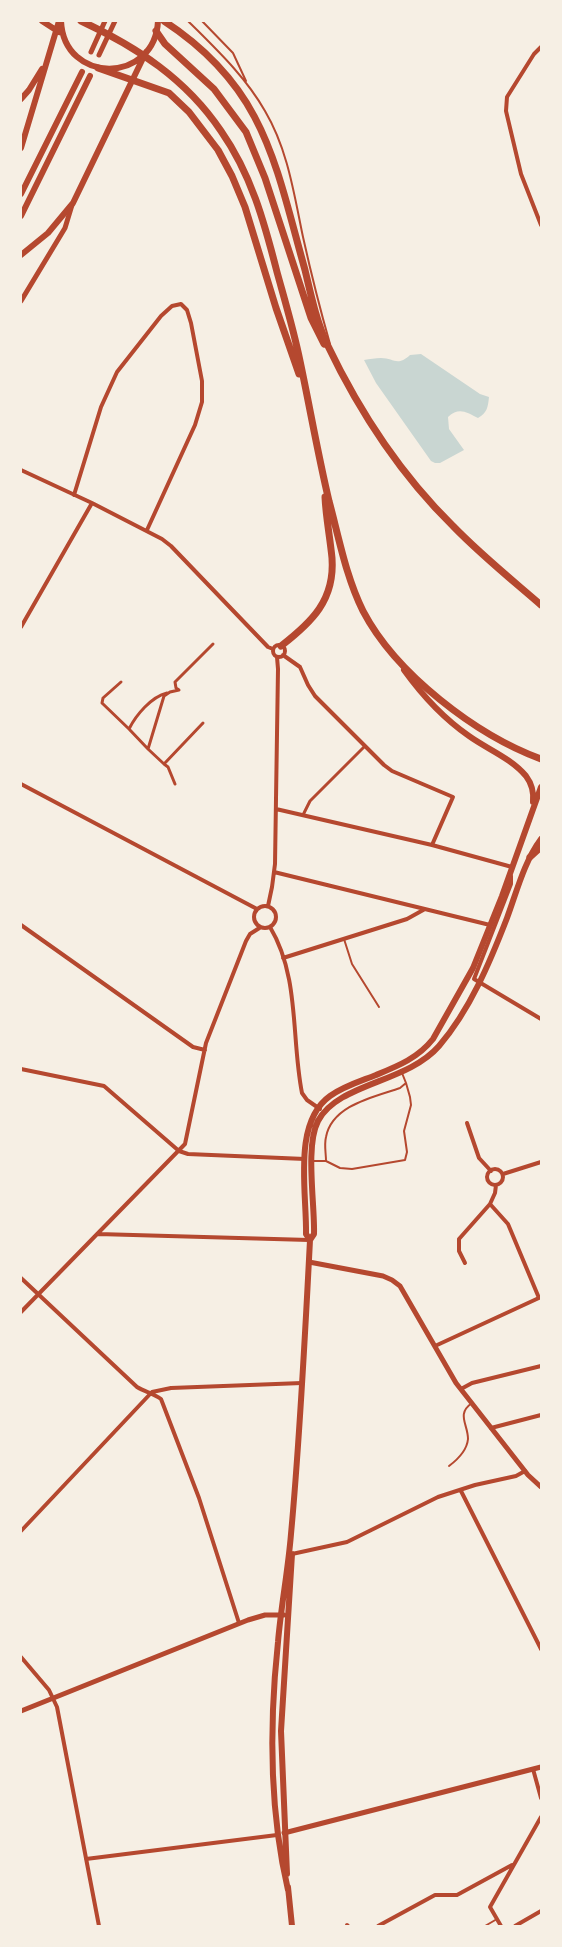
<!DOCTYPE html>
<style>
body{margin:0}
#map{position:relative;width:562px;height:1947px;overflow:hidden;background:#f6efe4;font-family:"Archivo Narrow",sans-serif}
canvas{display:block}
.frame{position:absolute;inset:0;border:22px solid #f6efe4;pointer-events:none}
</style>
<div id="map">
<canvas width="562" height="1947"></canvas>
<div class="frame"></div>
</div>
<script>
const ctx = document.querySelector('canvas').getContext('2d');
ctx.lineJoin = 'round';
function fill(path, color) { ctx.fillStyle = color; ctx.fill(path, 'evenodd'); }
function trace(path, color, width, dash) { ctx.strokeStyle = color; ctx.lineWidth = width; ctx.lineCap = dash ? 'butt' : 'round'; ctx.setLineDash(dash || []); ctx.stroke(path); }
const water = new Path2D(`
 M421,354L480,394L489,397C488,407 487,413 478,418C466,412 459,407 448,417L449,429L464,450L440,463H435L431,461L376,383L364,360C370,359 375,358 381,358C394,358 397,367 410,355Z`);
const service = new Path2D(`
 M188,21C216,49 245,76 265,111C288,150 294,194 303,237C311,273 320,309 330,344
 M202,21L233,53L246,81
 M344,939L352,964L379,1007
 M312,1161H326C326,1153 324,1145 326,1137C332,1105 374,1097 400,1088L406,1083L402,1073
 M326,1161L340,1168L352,1169L405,1160L407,1152L404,1131L411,1105L410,1097L406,1083
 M449,1466C457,1460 467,1450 468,1439C468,1424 456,1414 472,1403
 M485,1926L497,1919`);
const pedestrian = new Path2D(`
 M121,682L103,698L102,703L129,729
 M148,749L129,729C136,715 151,697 167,693
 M164,764L148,749L164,696L170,692L179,690L176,688L175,682L213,644
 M175,784L168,767L164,764L203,723
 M303,815L310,801L365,746`);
const minor = new Path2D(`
 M541,47L534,54L507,97L506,111L521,174L541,225
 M21,470L92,503L162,539L171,546L268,647L273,649
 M74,495L101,407L117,372L161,316L172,306L181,304L187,310L191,323L202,381V402L195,425L147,530
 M21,627L92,503
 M273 651a6 6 0 1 1 12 0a6 6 0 1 1-12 0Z
 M283,655L300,667L308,685L315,696L384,765L392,771L453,797L432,845
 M21,784L257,909
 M276,809L432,845L512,867V869
 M274,872L490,925
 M511,876V884L474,979L541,1019
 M254 917a11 11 0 1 1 22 0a11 11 0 1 1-22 0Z
 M268,906L272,887L275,864L278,669L277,657
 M21,925L193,1047L205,1050
 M270,927C300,977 291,1038 302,1093L307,1100L320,1109
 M283,958L407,919L425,909
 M21,1069L104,1086L179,1151L188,1154L305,1159
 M467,1123L479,1158L491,1171
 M487 1177a8 8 0 1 1 16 0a8 8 0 1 1-16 0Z
 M503,1174L541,1162
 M490,1204L508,1224L539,1298
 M98,1234L309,1240
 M465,1263L459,1251V1239L490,1204L495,1193L496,1185
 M21,1278L137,1387C145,1392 153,1393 161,1399L199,1498L239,1623
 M21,1312L185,1144L206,1043L246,941L250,934L261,927
 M435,1346L541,1297
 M461,1389L472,1383L541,1366
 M491,1428L541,1415
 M461,1491L541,1649
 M21,1531L152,1392L171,1388L302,1383
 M292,1554L347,1542L438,1497L475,1485L516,1476L525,1471
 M21,1657L49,1690L57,1707L99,1926
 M533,1769L541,1798
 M86,1859L277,1835
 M347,1925L348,1926
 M378,1926L435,1895H457L512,1865
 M501,1926L490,1907L541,1817
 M515,1926L541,1911`);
const tertiary = new Path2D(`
 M91,52L105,21
 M99,55L115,21
 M21,301L65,228L72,205
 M309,1262L383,1276L392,1280L400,1286L456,1383L528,1475L541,1487
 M21,1711L248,1620L265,1615H284
 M284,1833L541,1767`);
const primary = new Path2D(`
 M42,21L59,32
 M61,21C64,85 155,84 158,21
 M21,99L29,90L42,69
 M21,148L59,21
 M21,194L82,72
 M21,216L90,76
 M21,255L48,233L73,203L146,52
 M404,670C422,695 443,718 469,736C487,749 511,758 526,776C532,784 534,792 533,802
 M310,1240L306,1234C307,1193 292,1123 330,1096C344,1086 361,1081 376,1075C398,1066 418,1058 433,1039L473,968L502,896L541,787
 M287,1874L281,1731L292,1554
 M288,1887L292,1926
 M288,1890C269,1809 269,1726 278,1642C281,1606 288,1571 291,1534C300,1437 305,1338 310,1240L314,1234C315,1205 305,1146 318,1121C338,1083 407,1083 439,1046C470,1010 490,962 507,918C517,891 524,862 541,839`);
const trunk = new Path2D(`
 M81,21C137,47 186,79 221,131C251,174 264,221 277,272C285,301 294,331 300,361C310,408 318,455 329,501C339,538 346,577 363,611C396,674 476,735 541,759
 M164,21C265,87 275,163 305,270C311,295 316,320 327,344C359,411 400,474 453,526C480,554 511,579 541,605
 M156,31L165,44L214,89L246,132L265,178L311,318L324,344
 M98,68L169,93L189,112L218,150L232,176L245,207L276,308L299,374
 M281,646C312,622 335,600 332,558C330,537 326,518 325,497
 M530,857L541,847`);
fill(water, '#c9d6d2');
trace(service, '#b5482f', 2);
trace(pedestrian, '#b5482f', 3);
trace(minor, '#b5482f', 4);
trace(tertiary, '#b5482f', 5);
trace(primary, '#b5482f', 6);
trace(trunk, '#b5482f', 7);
</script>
